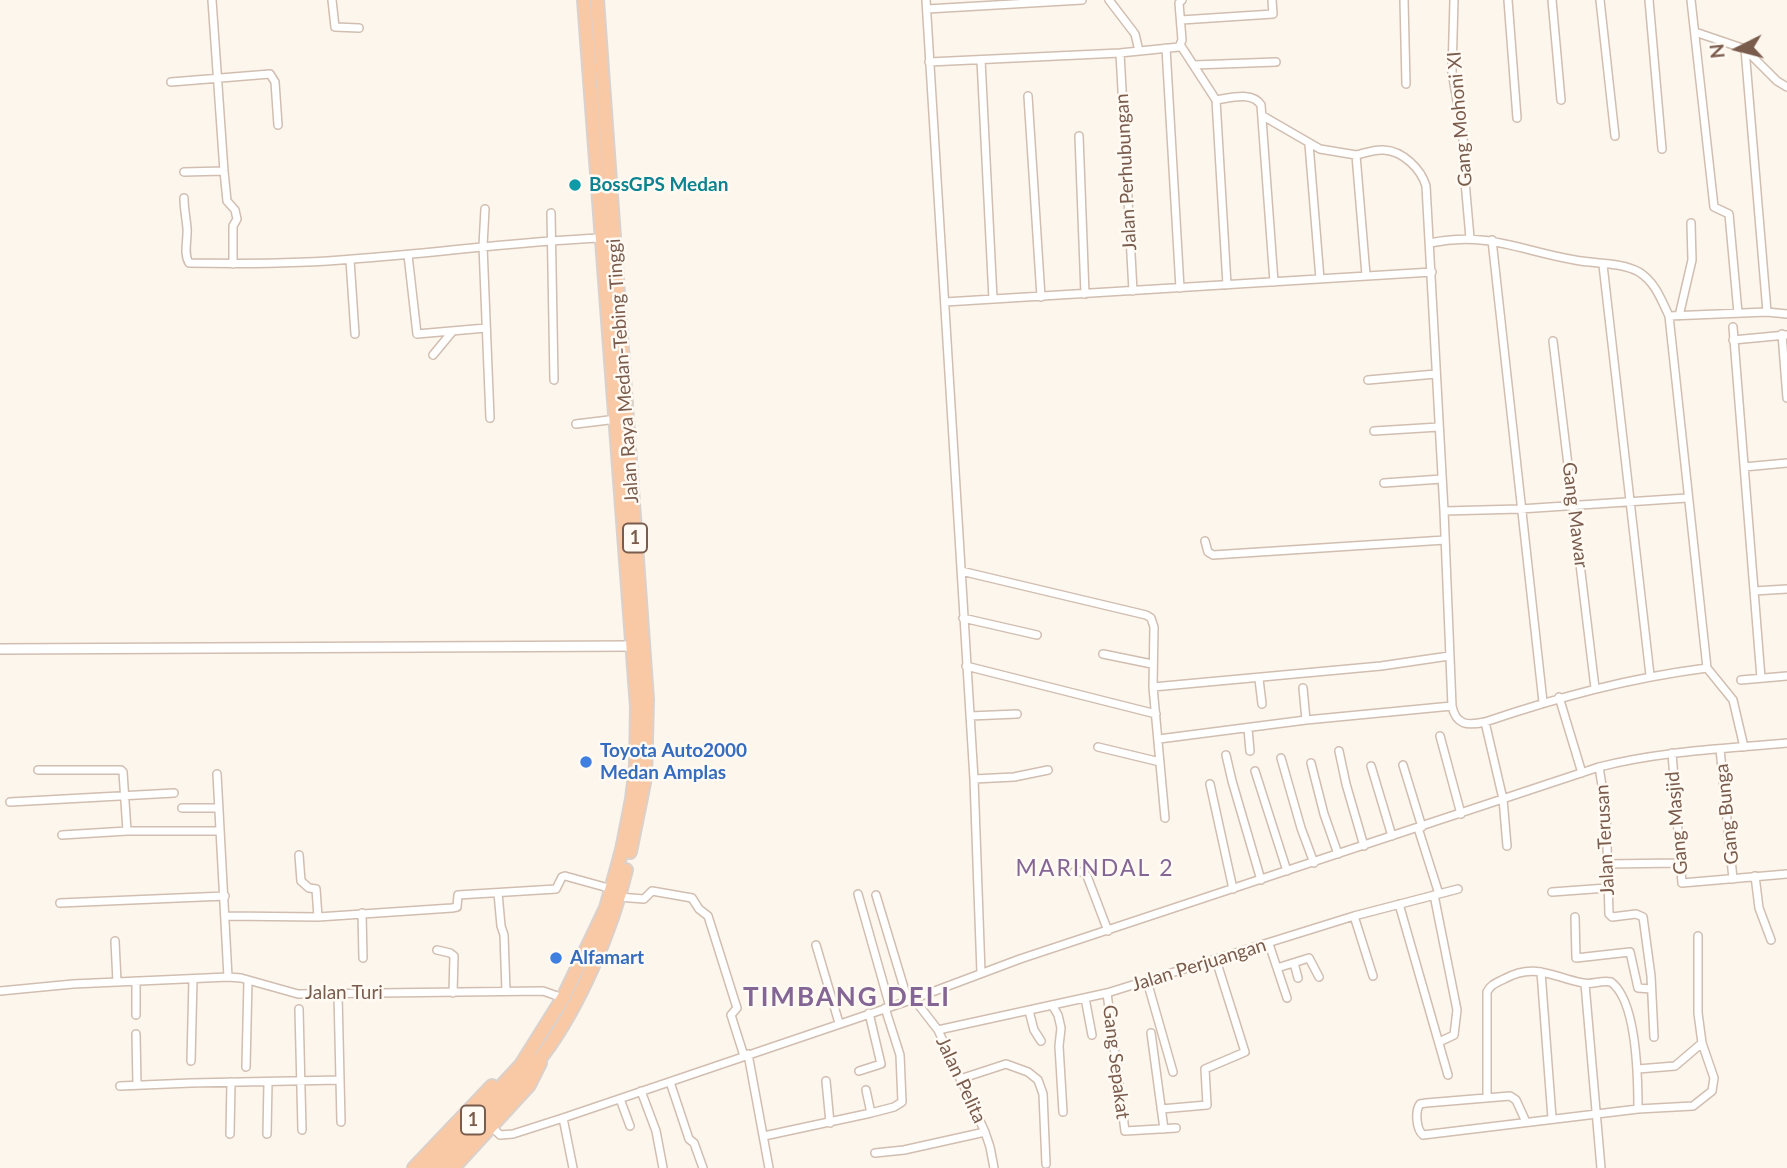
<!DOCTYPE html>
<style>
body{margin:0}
#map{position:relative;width:1787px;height:1168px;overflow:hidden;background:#fdf6ec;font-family:Lato,sans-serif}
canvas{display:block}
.north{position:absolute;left:1703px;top:14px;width:70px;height:70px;-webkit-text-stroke:5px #fffaf3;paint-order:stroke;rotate:264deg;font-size:19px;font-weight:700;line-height:28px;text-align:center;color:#7a5c4d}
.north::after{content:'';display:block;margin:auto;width:24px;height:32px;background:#7a5c4d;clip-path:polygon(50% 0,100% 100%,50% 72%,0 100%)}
</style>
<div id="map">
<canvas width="1787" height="1168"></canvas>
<div class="north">N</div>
</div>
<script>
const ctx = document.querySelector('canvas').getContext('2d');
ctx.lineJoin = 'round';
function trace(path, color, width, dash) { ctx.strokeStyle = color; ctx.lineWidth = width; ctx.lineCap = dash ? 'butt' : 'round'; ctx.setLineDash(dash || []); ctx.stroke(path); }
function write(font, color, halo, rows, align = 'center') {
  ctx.font = font + ' Lato,sans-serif'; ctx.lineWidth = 5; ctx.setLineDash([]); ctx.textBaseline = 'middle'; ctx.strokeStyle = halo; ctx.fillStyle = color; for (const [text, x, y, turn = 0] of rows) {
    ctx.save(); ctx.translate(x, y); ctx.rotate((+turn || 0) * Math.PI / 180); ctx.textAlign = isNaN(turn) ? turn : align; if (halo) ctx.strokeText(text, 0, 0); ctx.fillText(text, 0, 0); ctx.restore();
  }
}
const minor = new Path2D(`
 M212,0L224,171L227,201L235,210L237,219L233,226V264
 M332,0L335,27L359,28
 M926,0L974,779L981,973
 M1109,0L1135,34L1139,51
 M1404,0L1406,84
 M1454,0L1452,72L1463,136L1464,170L1470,238
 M1508,0L1517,118
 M1552,0L1561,100
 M1600,0L1615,136
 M1649,0L1662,149
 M1691,0L1714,207L1729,214L1738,313
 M927,9L1082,0
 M1181,20L1273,14L1272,0
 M1695,32L1745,49L1777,81L1787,87
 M1181,46L1216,100L1227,285
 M1166,48L1180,288
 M1745,49L1767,312
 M1120,53L1133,291
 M981,60L993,299
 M929,62L1120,53L1179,47L1182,40L1179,3L1182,0
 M1194,65L1276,62
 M171,82L270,74L275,82L278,125
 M1028,96L1041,297
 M1216,100C1230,98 1252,91 1261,105L1274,282
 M1263,116L1320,149L1356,155L1366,275
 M1079,136L1085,294
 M1309,144L1320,279
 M1356,155C1365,153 1375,149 1384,150C1403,151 1421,169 1426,186L1444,511L1452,706C1456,725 1467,726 1485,722C1559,697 1629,678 1707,668L1669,316C1661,299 1655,282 1639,272C1621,262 1595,264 1575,260C1521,251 1487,231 1430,243
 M184,172L224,171
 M184,198C184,209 186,217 187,228C188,240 183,253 189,263C243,264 299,264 353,259C437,253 519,241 602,238
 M485,209L483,246L490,418
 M551,213L554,380
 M1492,240L1543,702
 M408,255L417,334L486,328
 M350,260L355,334
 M1603,265L1650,675
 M945,302L1432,272
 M1669,316L1767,312L1787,314
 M1679,316L1692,260L1691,223
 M1733,327L1761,678
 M1782,334L1787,398
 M1733,340L1786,335
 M1553,341L1595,688
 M433,355L452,332
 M1368,380L1436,374
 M576,424L617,419
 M1374,431L1439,427
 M1744,467L1787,463
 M1384,483L1442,479
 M1444,511L1520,509L1687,498
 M1205,541L1208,552L1213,555L1445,540
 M961,571L1146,615L1151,618L1154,627L1153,687L1165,818
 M1754,591L1787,589
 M963,618L1037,635
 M1103,654L1152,664
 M966,666L1156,714
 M1707,668L1733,700L1744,747
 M1259,679L1262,704
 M1741,680L1787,676
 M1153,687L1381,666L1449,656
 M1303,688L1306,720
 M1559,697L1582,773
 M970,716L1017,714
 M1485,722L1503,799L1507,846
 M1248,729L1250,751
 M1440,736L1461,814
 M1159,739L1306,720L1452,706
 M1098,747L1160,762
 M1720,749L1733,879
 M1339,751L1346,784L1364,846
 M1672,753L1682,883L1787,874
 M1226,755L1232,781L1261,880
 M1281,758L1301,828L1314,863
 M1311,763L1324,814L1338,854
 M1403,765L1422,827
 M1371,766L1392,836
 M1599,767L1606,810L1609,914L1612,917L1636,914L1643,917L1651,976L1654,1037
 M38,770H121L123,772L127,831
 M1255,771L1287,871
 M217,774L228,977
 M974,779L1014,777L1048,770
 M1210,784L1233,889
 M10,802L174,793
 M182,808H219
 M1418,828L1439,894
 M62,835L127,831H220
 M299,855L301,881L309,888L316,889L318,917
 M1607,864L1679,863
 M1074,872H1083L1087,876L1108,931
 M1755,876L1759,908L1771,940
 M1552,892L1607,888
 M498,893L501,926L504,935L506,991
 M858,894L890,1007
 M876,895L908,1001
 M1434,895L1457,1010L1454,1035L1439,1042
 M618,897L644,899L652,891L692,898L699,909L708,916L737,1008L731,1015L744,1056
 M60,903L225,896
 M1399,904L1448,1075
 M362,913L363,958
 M226,916L318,917L452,908L457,907L458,895L556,889L562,877L565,876L612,889
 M1354,916L1373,976
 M1575,917L1576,958L1630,952L1638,988L1651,989
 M115,941L117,982
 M1269,944L1287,998
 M816,945L839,1023
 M437,950L450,953L454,956L453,993
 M1294,963L1298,978
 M1277,968L1309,958L1319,977
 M1541,972L1552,1118
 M1147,981L1173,1072
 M1585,984L1601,1168
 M0,991L73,984L228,977L241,978L298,994L543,991L563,998
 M1107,993L1125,1131L1176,1128
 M338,994L341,1122
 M1085,998L1092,1035
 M914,999L938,1030L985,1132L990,1147L994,1168
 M1052,1005L1058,1015L1061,1028L1059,1046L1063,1112
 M299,1009L302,1130
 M1029,1011L1034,1030L1041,1041
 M136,1015V981
 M938,1030L1107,993L1354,916L1458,889
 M1151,1033L1164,1129
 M136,1034L137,1085
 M748,1054L769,1168
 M191,1061L193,979
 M246,1067L248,980
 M1638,1069L1675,1066L1702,1043L1698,1013V936
 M859,1071L881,1064L869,1013
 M960,1079L1006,1064L1028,1072L1038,1080L1043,1094L1046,1164
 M826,1081L830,1123
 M670,1082L689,1139L694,1143L703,1168
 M120,1086L191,1083L340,1080
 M866,1090L871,1113
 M641,1091L656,1131L663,1168
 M1487,1096V992C1490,985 1496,983 1504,979C1535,962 1552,977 1583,983C1592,985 1601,980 1611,982C1637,1001 1638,1078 1638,1109L1423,1135C1416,1129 1415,1111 1420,1104L1426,1103L1510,1096L1516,1100L1526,1122
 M620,1099L630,1126
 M1161,1109L1207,1105L1205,1069L1245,1052L1216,960
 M1638,1109L1693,1106L1712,1091L1714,1078L1702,1043
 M563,1118L573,1168
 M492,1127L500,1135L513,1134L563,1118L908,1001L1020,959L1599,767C1661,751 1724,749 1787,743
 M230,1134L231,1082
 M267,1134L268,1083
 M764,1136L871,1113L894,1107L902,1102L900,1055L885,1008
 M875,1153L904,1150L985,1132`);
const tertiary = new Path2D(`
 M0,649L633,646`);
const trunk = new Path2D(`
 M597,0L647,699L645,778L630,852
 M414,1168L492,1086
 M426,1168L521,1065L563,998L606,908L622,850L632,799L636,766L637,707L584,0
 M440,1168C475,1133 511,1095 542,1056C579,1007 612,929 626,870
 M453,1168L529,1085L540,1063`);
const markers = [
 [575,185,7,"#0f9aa8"],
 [586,762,7,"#3f7fe0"],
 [556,958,7,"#3f7fe0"]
];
const shields = [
 [635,538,24],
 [473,1120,24]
];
const shieldNames = [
 ["1",635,538],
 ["1",473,1120]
];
const streetNames = [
 ["Gang Mohoni XI",1460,119,-95],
 ["Jalan Perhubungan",1126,172,-93],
 ["Jalan Raya Medan-Tebing Tinggi",623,371,-94],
 ["Gang Mawar",1575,515,83],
 ["Gang Bunga",1727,814,-96],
 ["Gang Masjid",1677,823,-95],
 ["Jalan Terusan",1605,840,-93],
 ["Jalan Perjuangan",1199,965,-17],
 ["Jalan Turi",344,993],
 ["Gang Sepakat",1116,1062,83],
 ["Jalan Pelita",961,1080,65]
];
const cultureNames = [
 ["BossGPS Medan",589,185]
];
const shopNames = [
 ["Toyota Auto2000",600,751],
 ["Medan Amplas",600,773],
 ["Alfamart",570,958]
];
const quarterNames = [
 ["MARINDAL 2",1095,869]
];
const districtNames = [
 ["TIMBANG DELI",847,998]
];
trace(minor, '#d1beb0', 10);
trace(tertiary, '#d1beb0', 12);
trace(trunk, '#dad1cd', 16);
trace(minor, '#fff', 7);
trace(tertiary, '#fff', 9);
trace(trunk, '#f9c8a4', 12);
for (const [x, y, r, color] of markers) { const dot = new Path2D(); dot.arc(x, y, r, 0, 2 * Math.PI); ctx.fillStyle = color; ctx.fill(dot); trace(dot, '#fffaf3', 2.5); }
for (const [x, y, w] of shields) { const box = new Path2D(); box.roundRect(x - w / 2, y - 14.5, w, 29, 5); ctx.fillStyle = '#fffaf3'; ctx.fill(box); trace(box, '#7a5c4d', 2); }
write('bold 18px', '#7a5c4d', null, shieldNames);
write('19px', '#7a5c4d', '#fffaf3', streetNames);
write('bold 19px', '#0d838f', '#fffaf3', cultureNames, 'left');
write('bold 19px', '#366cbe', '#fffaf3', shopNames, 'left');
ctx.letterSpacing = '2px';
write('23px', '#846695', '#fffaf3', quarterNames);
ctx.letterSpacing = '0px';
ctx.letterSpacing = '2px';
write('bold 26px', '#846695', '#fffaf3', districtNames);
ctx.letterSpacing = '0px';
</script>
